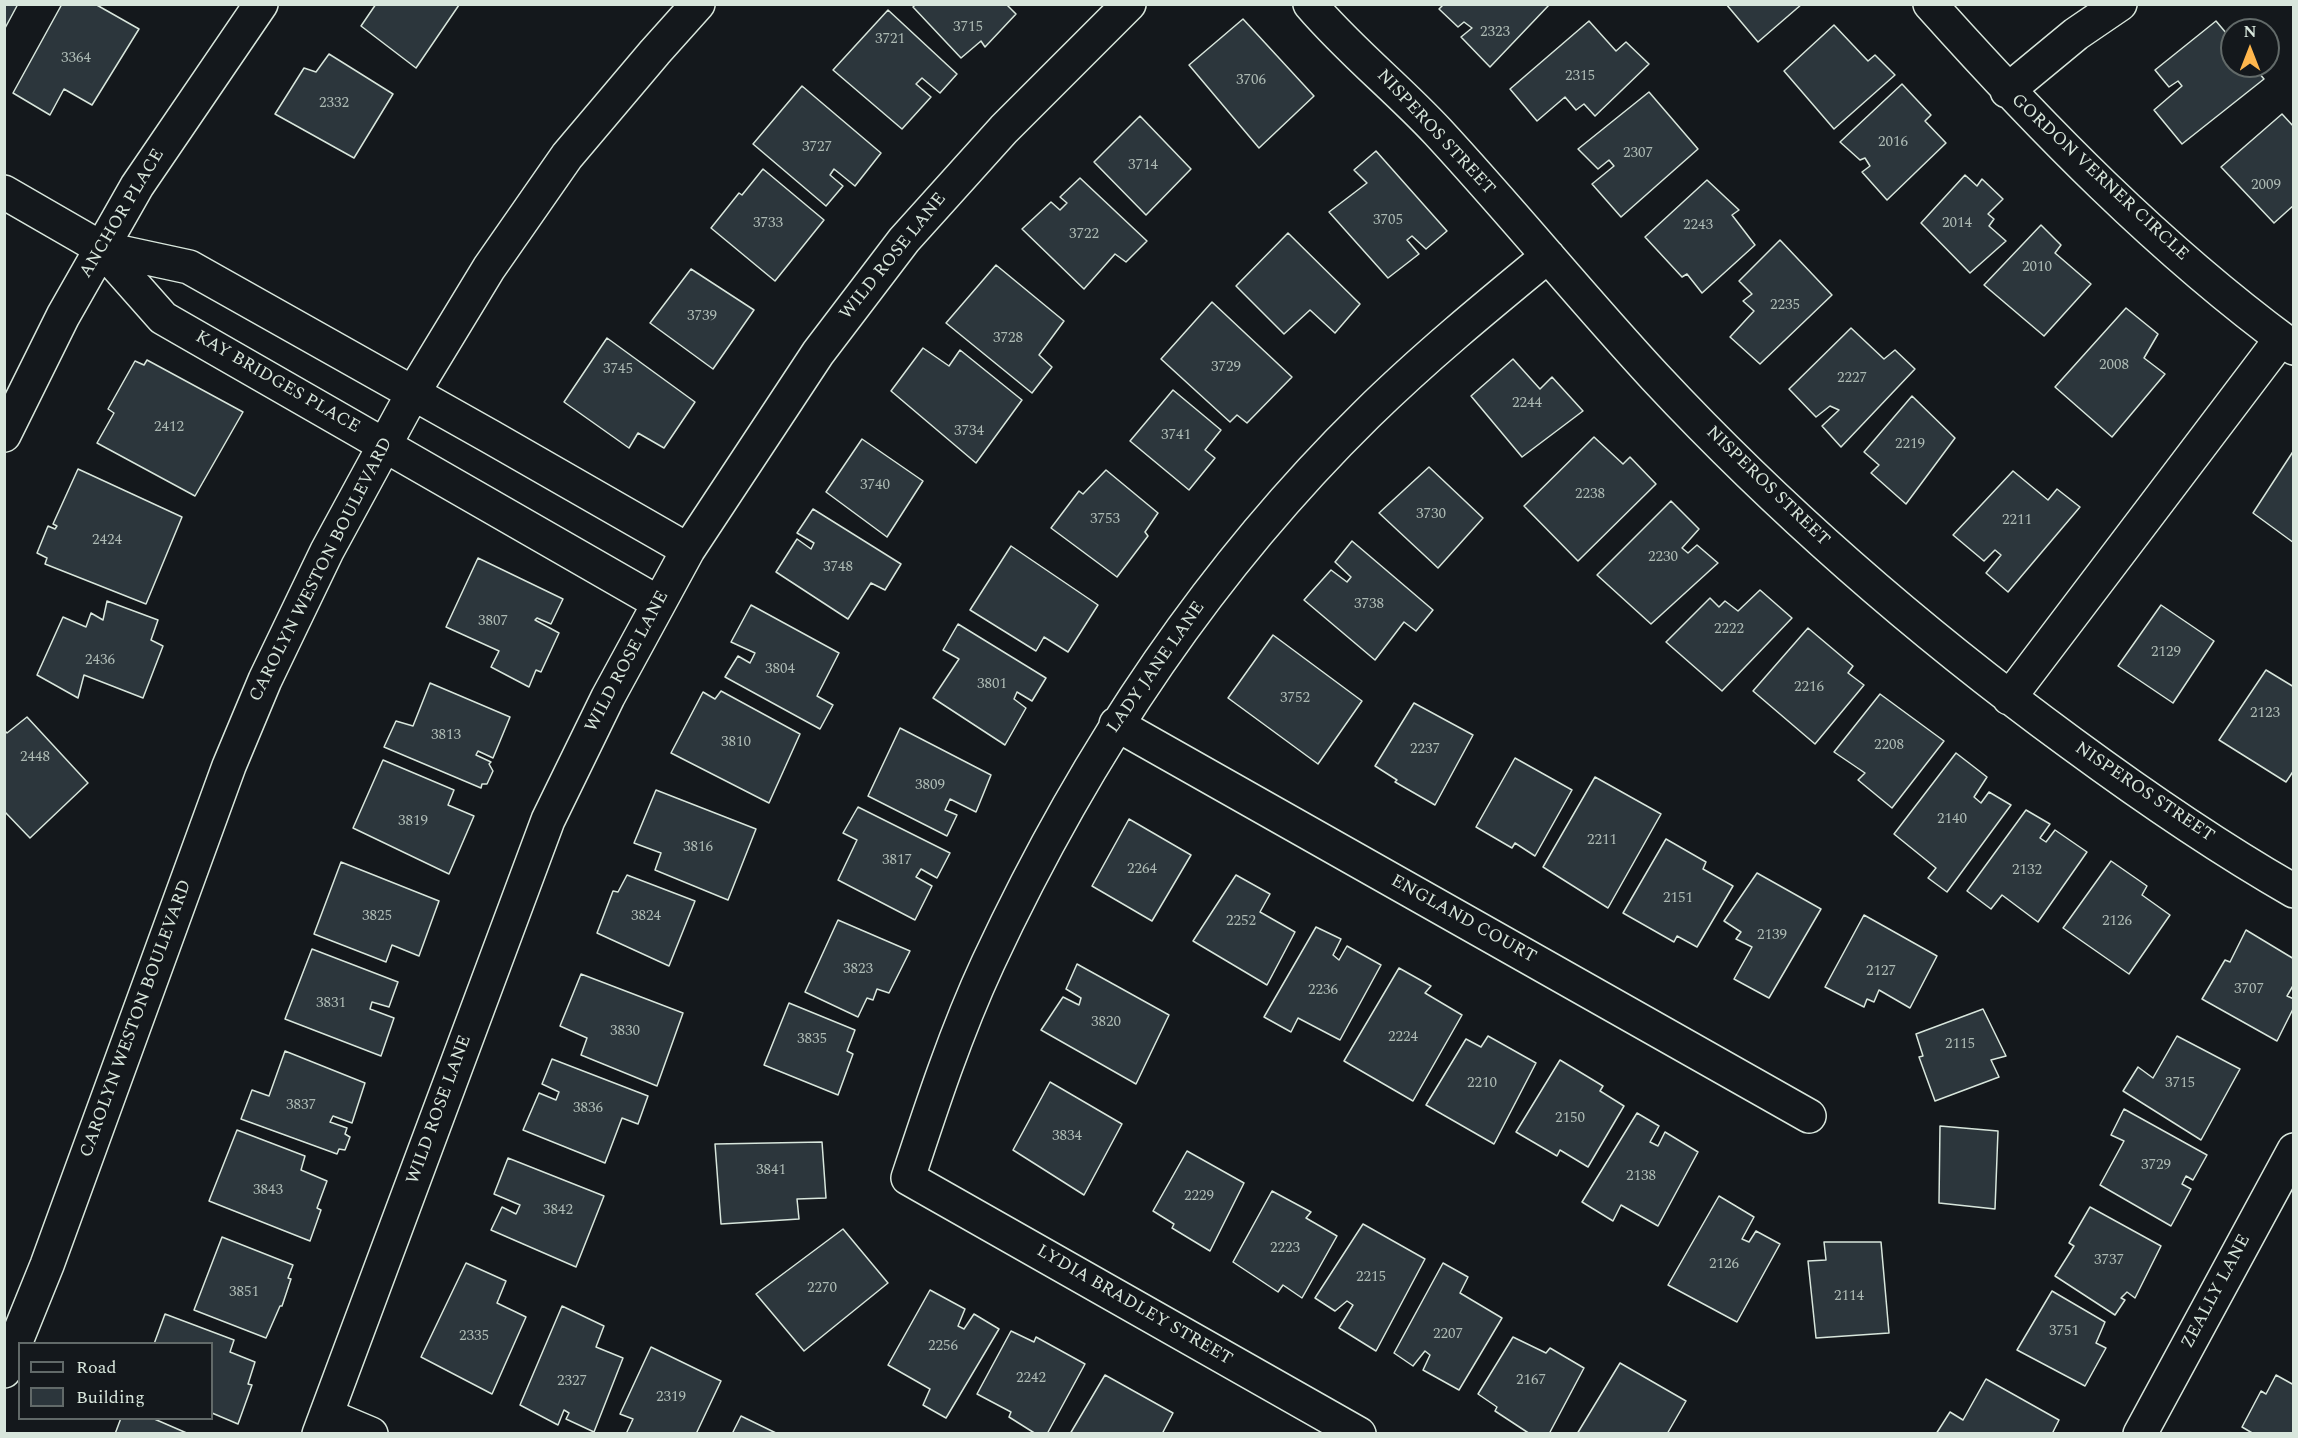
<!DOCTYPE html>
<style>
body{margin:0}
#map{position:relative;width:2298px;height:1438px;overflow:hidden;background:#14181c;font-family:Spectral,serif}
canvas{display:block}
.frame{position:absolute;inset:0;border:6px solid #d8e6dc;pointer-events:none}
.legend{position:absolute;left:18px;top:1342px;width:195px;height:78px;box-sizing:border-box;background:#14181c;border:2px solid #626a69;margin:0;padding:8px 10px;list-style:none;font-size:18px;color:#d8e6dc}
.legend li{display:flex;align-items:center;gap:12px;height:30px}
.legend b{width:30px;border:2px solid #626a69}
.north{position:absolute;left:2220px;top:18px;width:60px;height:60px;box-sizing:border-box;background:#14181c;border:2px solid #626a69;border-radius:50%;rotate:0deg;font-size:16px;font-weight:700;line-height:24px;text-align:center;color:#d8e6dc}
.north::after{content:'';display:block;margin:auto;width:21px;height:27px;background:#ffb74d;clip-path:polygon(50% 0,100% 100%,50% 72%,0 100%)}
</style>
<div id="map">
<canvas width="2298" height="1438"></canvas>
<div class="frame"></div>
<ul class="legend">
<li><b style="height:8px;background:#14181c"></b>Road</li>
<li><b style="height:16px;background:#2c363c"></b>Building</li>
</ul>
<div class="north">N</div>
</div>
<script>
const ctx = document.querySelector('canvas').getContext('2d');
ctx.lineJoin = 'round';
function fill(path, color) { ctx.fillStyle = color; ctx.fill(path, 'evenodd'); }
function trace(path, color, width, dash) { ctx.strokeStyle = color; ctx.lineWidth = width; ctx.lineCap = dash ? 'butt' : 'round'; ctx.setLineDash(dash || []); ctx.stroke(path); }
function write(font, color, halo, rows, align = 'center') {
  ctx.font = font + ' Spectral,serif'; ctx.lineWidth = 4.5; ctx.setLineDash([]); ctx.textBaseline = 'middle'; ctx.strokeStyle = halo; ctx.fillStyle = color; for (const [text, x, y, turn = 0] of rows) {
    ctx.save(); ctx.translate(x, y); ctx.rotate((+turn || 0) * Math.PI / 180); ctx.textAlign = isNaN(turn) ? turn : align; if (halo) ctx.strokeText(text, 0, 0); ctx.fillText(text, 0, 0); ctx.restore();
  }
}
const building = new Path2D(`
 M4,4H18L4,30Z
 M62,4H95L139,29L92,105L64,89L50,115L13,93Z
 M376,4H459V5L416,68L361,26Z
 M916,4H1006L1016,14L985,47L981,41L961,58L913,7Z
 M1444,4H1550L1490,67L1461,37L1472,28L1464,22L1458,27L1439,9Z
 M1726,4H1802L1758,42Z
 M888,10L957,74L940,93L922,78L916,84L931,97L902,129L833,70Z
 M1243,19L1314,96L1259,148L1189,65Z
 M1589,21L1616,51L1626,42L1649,64L1595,116L1584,104L1576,110L1565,97L1537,121L1510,89Z
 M2216,21L2232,40V66H2253L2264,79L2182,144L2154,110L2182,86L2178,81L2169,87L2155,70Z
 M1834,25L1868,61L1875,55L1895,75L1834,129L1784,71Z
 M329,54L393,94L354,158L275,114L304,68L316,72Z
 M1902,84L1931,115L1925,121L1946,143L1887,200L1862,172L1870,166L1865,158L1860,160L1840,142Z
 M802,86L881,153L855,186L834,169L830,175L843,186L826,206L753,144Z
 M1649,92L1698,149L1621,217L1592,184L1614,166L1609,160L1598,169L1578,149Z
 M2282,114L2294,127V205L2274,223L2221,167Z
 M1140,116L1191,169L1146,215L1094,162Z
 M1376,151L1447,231L1426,249L1412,236L1407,240L1419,254L1388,278L1329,212L1367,183L1354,170Z
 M763,169L824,220L775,281L711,228L739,193L742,195Z
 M1965,175L1977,186L1982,179L2003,199L1988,214L1994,219L1989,226L2006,241L1970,273L1921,223Z
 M1080,178L1147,241L1126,262L1115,254L1084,289L1022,229L1051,202L1060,210L1067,203L1060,197Z
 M1707,180L1739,210L1732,215L1755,245L1702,293L1687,274L1682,277L1645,237Z
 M2041,225L2061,245L2055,253L2091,284L2044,336L1984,285Z
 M1288,233L1360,304L1335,333L1310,310L1284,334L1236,286Z
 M1780,240L1832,295L1760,364L1730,337L1754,311L1743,301L1752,294L1739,281Z
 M996,265L1064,321L1039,355L1052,367L1032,393L946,323Z
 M691,269L754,310L713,369L650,323Z
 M1212,302L1292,377L1247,423L1237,415L1230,422L1161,359Z
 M2126,308L2158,334L2144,358L2165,374L2112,437L2055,387Z
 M1851,328L1884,359L1895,350L1915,369L1841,447L1822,426L1839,410L1830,406L1816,417L1789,389Z
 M607,338L695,402L664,448L638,433L629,448L564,402Z
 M923,348L949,366L960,350L1022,400L976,463L891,391Z
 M1513,359L1540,389L1552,377L1583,411L1522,457L1471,396Z
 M147,360L243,412L195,496L97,443L114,413L108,409L135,361L144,365Z
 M1173,390L1221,430L1205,450L1215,458L1189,490L1130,441Z
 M1912,396L1955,438L1906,504L1871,473L1879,465L1864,452Z
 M1594,437L1623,464L1630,457L1656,484L1578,561L1524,506Z
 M862,439L923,481L887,537L826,492Z
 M2294,450V543L2253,513Z
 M1429,467L1483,518L1438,568L1379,513Z
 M78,469L182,517L146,604L45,564L47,558L37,553L48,526L55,529L57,526L53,524Z
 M1106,470L1158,513L1145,532L1148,536L1117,577L1051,528L1079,491L1083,494Z
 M2013,471L2048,500L2057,489L2080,507L2008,592L1986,573L2001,555L1995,550L1984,561L1953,535Z
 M1671,501L1699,529L1682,548L1688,553L1697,545L1718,563L1651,624L1597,575Z
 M813,509L901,564L885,590L871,583L848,619L776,572L797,539L811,549L814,543L797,533Z
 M1352,541L1433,610L1416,631L1404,622L1375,660L1304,600L1331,570L1347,582L1351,577L1335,562Z
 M1011,546L1098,605L1068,652L1044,637L1036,651L970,610Z
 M478,558L563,599L551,624L537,618L535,620L559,633L541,672L536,670L529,687L491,667L499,651L446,627Z
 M1760,590L1792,618L1722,691L1666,642L1710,598L1719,607L1725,601L1738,611Z
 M107,601L158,620L151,640L163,646L143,698L84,675L78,698L37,675L63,617L86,627L91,613L103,620Z
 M751,605L839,653L817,696L833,705L820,729L725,677L738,656L750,663L755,653L731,642Z
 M2161,605L2214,641L2173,703L2118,666Z
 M958,624L1046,678L1032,701L1017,692L1014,699L1026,708L1005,745L933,698L959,659L943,650Z
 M1808,628L1853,666L1848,673L1864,685L1815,744L1753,691Z
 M1273,635L1362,701L1318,764L1228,698Z
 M2266,670L2294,687V770L2286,782L2219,740Z
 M430,683L510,717L493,758L478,751L476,755L491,762L489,764L493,771L487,784H482L481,788L384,747L396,721L413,726Z
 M721,691L800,734L769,803L671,753L703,692L715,699Z
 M1880,694L1944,741L1892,808L1858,780L1865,773L1834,752Z
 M1414,703L1473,735L1435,805L1395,782L1397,780L1375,766Z
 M27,717L88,783L30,838L4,811V730L7,733Z
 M900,728L991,775L976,812L950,799L945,810L957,815L947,836L868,796Z
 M1956,753L1987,777L1974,797L1981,803L1989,792L2011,805L1947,892L1928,878L1936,868L1894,834Z
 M1515,758L1572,790L1535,856L1515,843L1512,848L1476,827Z
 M383,760L454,790L448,805L474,816L449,874L353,828Z
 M1595,777L1661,814L1608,908L1543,867Z
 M656,790L756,829L728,900L655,870L661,853L634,843Z
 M858,807L950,853L937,878L921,869L916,877L932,886L915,920L838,880L857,840L843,833Z
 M2026,810L2050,824L2040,838L2046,842L2055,830L2087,852L2038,922L2002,895L1991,909L1967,891Z
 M1129,819L1191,855L1152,921L1092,886Z
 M1666,839L1706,862L1703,869L1733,886L1697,947L1677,936L1674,942L1623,913Z
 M2111,861L2147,886L2142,895L2170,915L2129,974L2063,928Z
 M341,862L439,901L419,956L392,945L386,962L314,934Z
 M1757,873L1821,909L1769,998L1734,979L1752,947L1736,939L1741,932L1724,921Z
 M627,875L695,901L669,966L597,933L613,891L618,892Z
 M1236,875L1270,894L1260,912L1295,932L1267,985L1193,941Z
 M1864,915L1937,956L1910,1008L1879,990L1874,1002L1867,999L1864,1007L1825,987Z
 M838,920L910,951L889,993L877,989L873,1000L867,998L858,1017L805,992Z
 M1316,927L1341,939L1333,955L1339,960L1347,946L1381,965L1340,1040L1298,1018L1291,1032L1264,1017Z
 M2246,930L2294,959V984L2287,996L2294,999V1007L2277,1041L2202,999L2225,960L2230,962Z
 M312,949L398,982L389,1007L372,1002L370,1009L394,1018L381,1056L285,1019Z
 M1077,964L1169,1015L1136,1084L1041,1030L1063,997L1079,1005L1081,998L1066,989Z
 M1399,968L1431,986L1425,993L1462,1015L1413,1101L1344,1061Z
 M581,974L683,1013L657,1086L581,1055L587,1038L560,1026Z
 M789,1003L855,1030L847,1051L853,1054L838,1095L764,1065Z
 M1983,1009L2006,1056L1991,1060L1999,1077L1935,1101L1919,1057L1923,1056L1916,1034Z
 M1488,1036L1536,1063L1494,1144L1426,1105L1466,1039L1481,1047Z
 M2177,1036L2240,1069L2201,1140L2123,1091L2138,1067L2153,1078Z
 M285,1051L365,1083L352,1123L333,1116L330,1122L347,1128L345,1134L350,1137L345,1150L339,1149L337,1154L241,1119L252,1090L269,1096Z
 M552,1059L648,1096L638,1124L622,1118L605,1163L523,1130L539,1093L556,1100L559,1092L542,1084Z
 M1560,1060L1603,1086L1600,1091L1624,1106L1588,1167L1560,1150L1557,1156L1516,1132Z
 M1050,1082L1122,1124L1084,1195L1013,1150Z
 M2124,1109L2207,1155L2193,1180L2186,1176L2182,1184L2191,1189L2171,1226L2100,1185L2124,1141L2111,1135Z
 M1637,1113L1659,1126L1650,1142L1658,1146L1665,1132L1698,1152L1658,1226L1621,1205L1613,1221L1582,1202Z
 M1940,1126L1998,1131L1995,1209L1939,1203Z
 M237,1130L305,1156L301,1170L327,1181L317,1208L321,1210L310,1241L209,1201Z
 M822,1142L826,1198L797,1199L799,1219L721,1224L715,1144Z
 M1187,1151L1244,1183L1210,1251L1172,1228L1174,1224L1153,1211Z
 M508,1158L604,1196L576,1267L491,1230L502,1207L516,1214L520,1205L494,1194Z
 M1272,1191L1311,1212L1306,1218L1337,1236L1302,1298L1283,1285L1278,1292L1233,1262Z
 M1719,1196L1754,1217L1742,1239L1749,1242L1756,1231L1780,1244L1737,1322L1668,1285Z
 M2090,1207L2161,1246L2135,1298L2127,1292L2121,1298L2125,1300L2115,1315L2055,1276L2074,1246L2069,1243Z
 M1363,1224L1425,1259L1376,1351L1339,1328L1353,1305L1347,1301L1335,1311L1315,1298Z
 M843,1229L888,1283L804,1351L756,1294Z
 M222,1237L293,1265L288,1278L291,1279L282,1306H280L266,1338L194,1310Z
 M1824,1242H1881L1889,1333L1816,1338L1808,1261L1826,1260Z
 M466,1263L506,1281L497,1303L526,1317L492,1394L421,1357Z
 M1443,1263L1468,1277L1460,1293L1502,1318L1459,1390L1423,1370L1430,1355L1425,1351L1413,1366L1394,1353Z
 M930,1290L965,1309L958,1326L964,1329L974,1314L999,1329L946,1418L923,1405L930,1389L888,1365Z
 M2052,1291L2105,1322L2096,1343L2106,1348L2085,1386L2017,1350Z
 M562,1306L604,1326L596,1347L623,1358L594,1432L566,1419L569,1413L564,1410L558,1425L520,1405Z
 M165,1314L234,1340L230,1352L255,1362L248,1384L252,1385L238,1424L212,1413V1344H154Z
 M1011,1331L1034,1342L1036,1337L1085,1364L1047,1434H1036L1009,1417L1011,1412L977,1394Z
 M1513,1337L1546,1353L1550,1348L1584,1368L1549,1434H1530L1495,1411L1497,1407L1478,1394Z
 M651,1347L721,1381L696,1434H626L633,1419L620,1414Z
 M1620,1363L1686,1401L1667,1434H1577Z
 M1105,1375L1173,1413L1162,1434H1070Z
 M2276,1375L2294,1385V1434H2254L2242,1427L2261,1391L2266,1394Z
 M1986,1379L2059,1420L2052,1434H1936L1950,1412L1963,1420Z
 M741,1416L778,1434H732Z
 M121,1418H152L189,1434H115Z`);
const minor = new Path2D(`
 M1310,4C1349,50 1397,88 1438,132C1512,212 1581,297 1655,377C1781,512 1922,634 2071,743C2143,796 2217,847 2294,891
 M1930,4C2041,128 2159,249 2294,348
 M2007,91L2076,34L2120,4
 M4,192L101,248L189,267L491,437L688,550
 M101,248L163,318L659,603
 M4,435L63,316L137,186L261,4
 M2009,698L2281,339
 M1116,724L1809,1116
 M4,1371L47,1265L229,766L265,680L327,551L413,393L489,268L567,156L655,52L698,4
 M326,1415L371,1434
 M319,1434L548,820L608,697L688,550L818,353L904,240L1004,129L1129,4
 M1359,1434L908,1178C932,1105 956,1032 988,963C1082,761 1207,571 1367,414C1424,358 1486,307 1548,256
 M2140,1434L2294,1150`);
const numberNames = [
 ["3715",968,28],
 ["2323",1495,33],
 ["3721",890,40],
 ["3364",76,59],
 ["2315",1580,77],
 ["3706",1251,81],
 ["2332",334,104],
 ["2016",1893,143],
 ["3727",817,148],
 ["2307",1638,154],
 ["3714",1143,166],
 ["2009",2266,186],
 ["3705",1388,221],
 ["3733",768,224],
 ["2014",1957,224],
 ["2243",1698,226],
 ["3722",1084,235],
 ["2010",2037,268],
 ["2235",1785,306],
 ["3739",702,317],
 ["3728",1008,339],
 ["2008",2114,366],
 ["3729",1226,368],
 ["3745",618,370],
 ["2227",1852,379],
 ["2244",1527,404],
 ["2412",169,428],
 ["3734",969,432],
 ["3741",1176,436],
 ["2219",1910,445],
 ["3740",875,486],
 ["2238",1590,495],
 ["3730",1431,515],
 ["3753",1105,520],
 ["2211",2017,521],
 ["2424",107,541],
 ["2230",1663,558],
 ["3748",838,568],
 ["3738",1369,605],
 ["3807",493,622],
 ["2222",1729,630],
 ["2129",2166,653],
 ["2436",100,661],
 ["3804",780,670],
 ["3801",992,685],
 ["2216",1809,688],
 ["3752",1295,699],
 ["2123",2265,714],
 ["3813",446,736],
 ["3810",736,743],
 ["2208",1889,746],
 ["2237",1425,750],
 ["2448",35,758],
 ["3809",930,786],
 ["2140",1952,820],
 ["3819",413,822],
 ["2211",1602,841],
 ["3816",698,848],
 ["3817",897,861],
 ["2264",1142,870],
 ["2132",2027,871],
 ["2151",1678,899],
 ["3825",377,917],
 ["3824",646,917],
 ["2252",1241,922],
 ["2126",2117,922],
 ["2139",1772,936],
 ["3823",858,970],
 ["2127",1881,972],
 ["3707",2249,990],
 ["2236",1323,991],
 ["3831",331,1004],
 ["3820",1106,1023],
 ["3830",625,1032],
 ["2224",1403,1038],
 ["3835",812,1040],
 ["2115",1960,1045],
 ["2210",1482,1084],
 ["3715",2180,1084],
 ["3837",301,1106],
 ["3836",588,1109],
 ["2150",1570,1119],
 ["3834",1067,1137],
 ["3729",2156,1166],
 ["3841",771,1171],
 ["2138",1641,1177],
 ["3843",268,1191],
 ["2229",1199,1197],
 ["3842",558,1211],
 ["2223",1285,1249],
 ["3737",2109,1261],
 ["2126",1724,1265],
 ["2215",1371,1278],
 ["2270",822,1289],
 ["3851",244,1293],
 ["2114",1849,1297],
 ["3751",2064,1332],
 ["2207",1448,1335],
 ["2335",474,1337],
 ["2256",943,1347],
 ["2242",1031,1379],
 ["2167",1531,1381],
 ["2327",572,1382],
 ["2319",671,1398]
];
const streetNames = [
 ["NISPEROS STREET",1435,133,47],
 ["GORDON VERNER CIRCLE",2099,178,43],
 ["ANCHOR PLACE",123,214,-59],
 ["WILD ROSE LANE",894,257,-51],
 ["KAY BRIDGES PLACE",277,383,30],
 ["NISPEROS STREET",1767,487,44],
 ["CAROLYN WESTON BOULEVARD",322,570,-63],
 ["WILD ROSE LANE",628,662,-62],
 ["LADY JANE LANE",1157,668,-55],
 ["NISPEROS STREET",2144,793,34],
 ["ENGLAND COURT",1463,920,29],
 ["CAROLYN WESTON BOULEVARD",137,1019,-70],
 ["WILD ROSE LANE",440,1110,-70],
 ["ZEALLY LANE",2217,1292,-62],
 ["LYDIA BRADLEY STREET",1134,1306,30]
];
fill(building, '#2c363c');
trace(building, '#d8e6dc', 1.5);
trace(minor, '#d8e6dc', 36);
trace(minor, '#14181c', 33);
write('15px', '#adbab4', null, numberNames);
write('18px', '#d8e6dc', '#14181c', streetNames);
</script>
